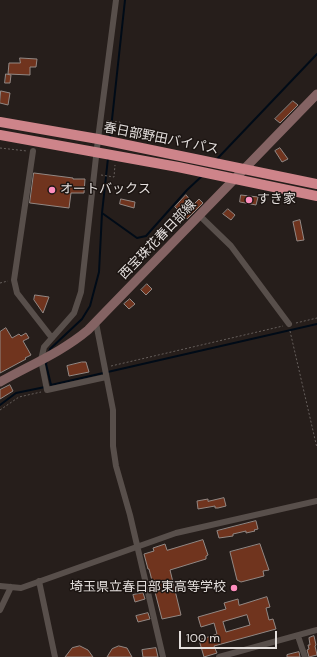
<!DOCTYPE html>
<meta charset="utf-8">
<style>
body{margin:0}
#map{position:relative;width:317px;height:657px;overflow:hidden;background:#261e1b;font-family:"DM Sans",sans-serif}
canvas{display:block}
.scale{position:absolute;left:179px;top:631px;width:98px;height:18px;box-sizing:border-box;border:2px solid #e4dfdd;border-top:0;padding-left:5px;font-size:12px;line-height:14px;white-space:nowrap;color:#e4dfdd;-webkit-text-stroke:3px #1c1512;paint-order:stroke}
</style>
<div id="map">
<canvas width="317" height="657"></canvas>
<div class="scale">100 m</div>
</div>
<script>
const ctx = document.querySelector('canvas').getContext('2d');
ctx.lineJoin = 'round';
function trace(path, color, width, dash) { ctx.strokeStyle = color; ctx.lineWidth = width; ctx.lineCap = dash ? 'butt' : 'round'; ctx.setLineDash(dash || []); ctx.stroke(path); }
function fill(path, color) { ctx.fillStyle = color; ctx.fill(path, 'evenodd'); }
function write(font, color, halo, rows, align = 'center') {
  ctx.font = font + ' "DM Sans","Noto Sans JP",sans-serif'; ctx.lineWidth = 3; ctx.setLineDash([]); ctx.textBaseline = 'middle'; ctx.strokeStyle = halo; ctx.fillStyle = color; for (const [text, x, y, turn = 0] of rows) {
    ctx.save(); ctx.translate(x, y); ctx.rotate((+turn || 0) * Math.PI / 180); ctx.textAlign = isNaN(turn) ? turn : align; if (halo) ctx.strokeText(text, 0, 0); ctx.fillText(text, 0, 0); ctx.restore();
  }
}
const stream = new Path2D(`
 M110,138L125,0
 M217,159L317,54
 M102,213L137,238L146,236L187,190L202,176
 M49,352L50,349L82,319L90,306L99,272L102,213L108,158
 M47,360L46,364L51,385
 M51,385L317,324
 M0,405L16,393L45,387`);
const building = new Path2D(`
 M20,58L37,59L36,67H30V75L8,74L9,63H20Z
 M6,74L11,75L10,83H5Z
 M1,91L10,93L8,105L0,103Z
 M293,101L298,105L280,123L275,119Z
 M280,148L288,159L282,162L275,151Z
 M34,173L73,178V179H85L84,193H71L69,208L30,203Z
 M186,195L194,204L199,199L203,203L187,219L175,207Z
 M241,195L258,197L256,205L240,202Z
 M121,199L135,202L134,208L120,204Z
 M228,209L235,215L231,220L223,214Z
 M300,220L304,240L297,241L293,222Z
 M147,284L152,289L146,295L141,290Z
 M35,295L49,297L43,313L34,300Z
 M130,299L135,304L129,309L124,304Z
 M6,328L12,338L19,334L21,336L26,333L29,338L23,341L31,355L25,358L26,359L0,373V332Z
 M82,362H86L89,372L69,376L67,366Z
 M10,385L13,391L0,399V390Z
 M224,498L226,506L218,508H215V506L198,509L197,501L208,499V501Z
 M256,521L258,529L254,530L255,531L246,533V531L233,534V536L219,538L217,531Z
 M203,540L208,555L206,556V559L170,570L181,615L162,619L149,569H148L144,554L154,551L153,548L165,544L167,550Z
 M260,544L269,570L263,571L264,576L241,582L237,580L230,552Z
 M143,593L145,599L135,602L133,595Z
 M267,597L270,607L266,608L269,620L273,619L276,629L214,646L217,653L204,657L199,640L217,634L214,623L201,627L198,617L226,609L224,603L238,599L239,605ZM247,615L250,625L226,632L223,622Z
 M148,613L150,619L138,622L136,616Z
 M314,636L316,645L315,646L317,655L309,657L307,650L309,649L308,645H310L309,638Z
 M80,646L88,650L93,657H65L72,648Z
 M119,646L127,648L132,657H107L112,649Z
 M156,648L158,657H143L142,650Z
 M299,652L300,657H287V655Z`);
const path = new Path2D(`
 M107,121L120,122L119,134
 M0,148L27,151
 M101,175L114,177L115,165
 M0,283L8,281
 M296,323L317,318
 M290,331L317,448
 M111,366L283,326
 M0,410L19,397L41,392`);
const minor = new Path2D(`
 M33,151L14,280L17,293L52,338
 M200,216L231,246L289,324
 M96,323L113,410V446L116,466L130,515L163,657
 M106,377L47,390L41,360L44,347L74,313L81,292L98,139L116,0
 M39,581L55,657
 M0,586L21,588L176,533L317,501
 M0,610L11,587
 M298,636L305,657
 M219,657L317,630`);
const secondary = new Path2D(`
 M0,382C30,365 62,352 88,330L317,94`);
const trunk = new Path2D(`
 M0,122L98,139L317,184
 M0,135L178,167L317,196`);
const markers = [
 [52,190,4,"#fd8ebe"],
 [249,200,4,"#fd8ebe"],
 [234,588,4,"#fd8ebe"]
];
const streetNames = [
 ["春日部野田バイパス",161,139,11],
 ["西宝珠花春日部線",158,240,-46]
];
const poiNames = [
 ["オートバックス",60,190],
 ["すき家",257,200],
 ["埼玉県立春日部東高等学校",226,588,"right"]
];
trace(stream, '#000b17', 2);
fill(building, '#70341e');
trace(building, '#928884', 1);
trace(path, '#665f5c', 1, [2, 2]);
trace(minor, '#584f4b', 6);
trace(secondary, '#846363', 9);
trace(trunk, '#ce848a', 10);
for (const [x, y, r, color] of markers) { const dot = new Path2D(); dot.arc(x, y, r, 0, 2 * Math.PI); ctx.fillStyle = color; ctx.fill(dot); trace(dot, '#1c1512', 1.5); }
write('13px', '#e4dfdd', '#1c1512', streetNames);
write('13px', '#e4dfdd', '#1c1512', poiNames, 'left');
</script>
